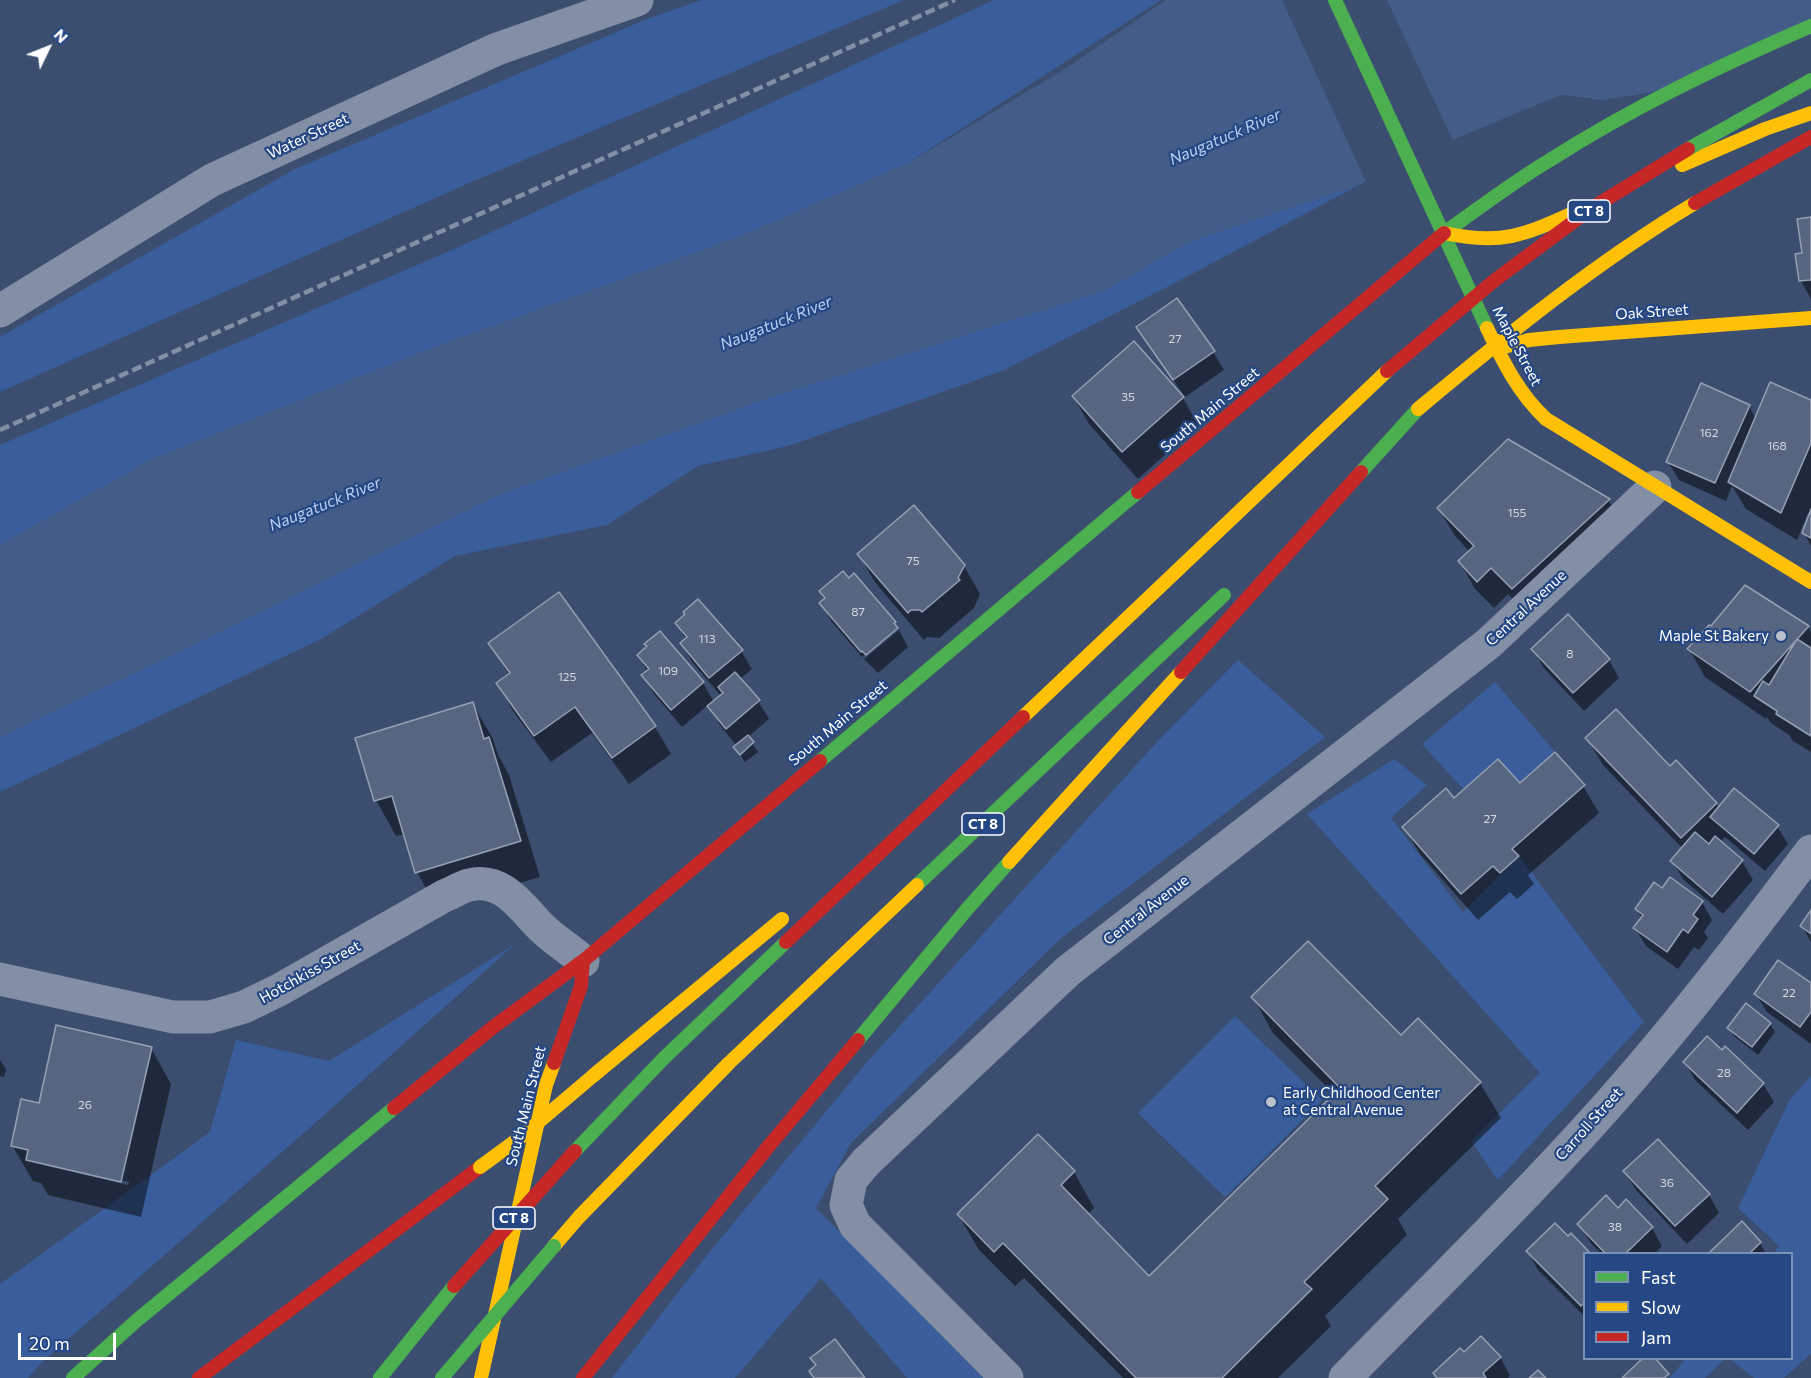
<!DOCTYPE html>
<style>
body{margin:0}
#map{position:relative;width:1811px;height:1378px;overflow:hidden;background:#3b4e6f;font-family:Commissioner,sans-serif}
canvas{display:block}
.legend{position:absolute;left:1583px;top:1252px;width:210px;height:108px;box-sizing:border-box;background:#254885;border:2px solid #7c91b6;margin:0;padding:8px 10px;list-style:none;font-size:18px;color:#fff}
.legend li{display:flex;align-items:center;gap:12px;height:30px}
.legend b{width:30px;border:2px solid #7c91b6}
.north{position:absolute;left:18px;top:18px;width:60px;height:60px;-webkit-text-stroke:4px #254885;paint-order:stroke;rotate:47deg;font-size:16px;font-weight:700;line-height:24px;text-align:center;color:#fff}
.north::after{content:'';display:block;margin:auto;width:21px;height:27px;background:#fff;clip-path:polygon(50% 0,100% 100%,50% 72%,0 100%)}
.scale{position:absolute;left:18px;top:1333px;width:98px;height:27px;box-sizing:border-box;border:3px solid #fff;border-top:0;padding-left:8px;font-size:18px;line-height:21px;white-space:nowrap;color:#fff;-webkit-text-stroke:4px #254885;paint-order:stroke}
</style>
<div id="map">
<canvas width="1811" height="1378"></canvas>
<ul class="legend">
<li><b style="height:8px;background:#4caf50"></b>Fast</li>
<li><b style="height:8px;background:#ffc107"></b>Slow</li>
<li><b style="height:8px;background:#c62828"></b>Jam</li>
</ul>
<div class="north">N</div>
<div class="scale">20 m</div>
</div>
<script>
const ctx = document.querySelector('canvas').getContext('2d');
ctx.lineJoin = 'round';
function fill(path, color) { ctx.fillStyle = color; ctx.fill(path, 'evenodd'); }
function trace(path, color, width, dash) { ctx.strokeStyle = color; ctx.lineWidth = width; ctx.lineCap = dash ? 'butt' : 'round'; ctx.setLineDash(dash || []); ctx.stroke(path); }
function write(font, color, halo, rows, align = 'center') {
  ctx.font = font + ' Commissioner,sans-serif'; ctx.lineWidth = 4.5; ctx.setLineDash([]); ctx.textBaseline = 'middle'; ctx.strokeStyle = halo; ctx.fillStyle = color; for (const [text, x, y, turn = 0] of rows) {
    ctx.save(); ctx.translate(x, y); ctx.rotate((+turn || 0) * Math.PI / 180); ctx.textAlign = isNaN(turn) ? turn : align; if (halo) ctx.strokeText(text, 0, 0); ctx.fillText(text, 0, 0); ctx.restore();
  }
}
const green = new Path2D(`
 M701,0H904L469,183L0,392V337L295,169L647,19Z
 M994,0H1161L908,163L741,236L432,348L152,459L0,545V445L461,246Z
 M1361,184L1171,285L1002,371L788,446L698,466L607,525L455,556L321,639L0,792V737L218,633L498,495L769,398L1106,290L1189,242Z
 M1238,660L1325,737L1060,939L851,1143L816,1208L983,1378H907L821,1278L735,1378H612L707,1255L867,1062L1157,742Z
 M1495,682L1555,752L1520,783L1498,759L1463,789L1422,744Z
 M1394,759L1427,785L1391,818L1463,912L1519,856L1644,1022L1498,1180L1471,1141L1540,1073L1307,814Z
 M515,944L313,1125L40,1364L28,1378H0V1284L210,1132L236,1040L329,1061Z
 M1235,1016L1322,1100L1225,1197L1138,1113Z
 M1811,1076V1354L1784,1378H1754L1730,1359L1792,1358V1254L1774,1253L1779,1246L1738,1208L1790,1099Z
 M1686,1358H1725V1359L1705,1378H1670Z`);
const water = new Path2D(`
 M1166,0H1811V34L1661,91L1603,100L1561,95L1457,138L1361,184L1189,242L1106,290L769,398L498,495L218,633L0,737V545L152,459L432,348L741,236L908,163L1065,69Z`);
const pier = new Path2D(`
 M1282,0H1387L1454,143L1367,184Z`);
const shadow = new Path2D(`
 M1811,219V299L1801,281L1797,255L1804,254Z
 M1138,327L1213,352L1224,370L1185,397Z
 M1134,343L1183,398L1198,425L1138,479L1089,424L1073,396Z
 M1811,401V546L1804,533L1811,514L1808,513L1797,540L1746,509L1732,486L1726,501L1679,480L1668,462L1749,406L1756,419Z
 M1509,441L1609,501L1624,528L1528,615L1508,594L1494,608L1475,589L1460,562L1470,552L1455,536L1439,509Z
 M859,554L964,566L980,594L974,608L939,638L927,637L924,640L874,581Z
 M821,591L895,623L898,628L862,657L831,621L821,603L825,599Z
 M559,594L655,727L671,754L629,784L592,733L551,762L513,711L498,683L509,675L490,643Z
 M677,623L741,651L752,669L740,679L758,701L769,719L748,737L758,752L745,762L735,747L737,746L720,725L708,705L682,727L654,694L643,676L648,672L638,656L703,683L714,702L721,696L692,662L682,644L686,640Z
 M1808,627L1811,632V752L1793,741L1789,735L1771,723L1767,717L1766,719L1705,677L1689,649Z
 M899,630L908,647L878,673L864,659Z
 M1533,649L1609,660L1619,678L1584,711L1543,667Z
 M472,703L493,739L498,755L509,775L540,877L437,908L417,872L405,834L396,836L376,800Z
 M1587,738L1670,768L1716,803L1719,808L1777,826L1788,844L1765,871L1725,837L1720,842L1742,861L1753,880L1723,914L1683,879L1672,861L1683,849L1603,765Z
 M1520,785L1583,786L1599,813L1528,875L1534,884L1517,899L1510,892L1478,920L1420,854L1404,827L1453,800Z
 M1662,890L1702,902L1712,920L1704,932L1708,938L1699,950L1694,947L1678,969L1646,946L1635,928L1642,919L1636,909Z
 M1811,912V942L1802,926Z
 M1811,985V1044L1767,1012L1756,994Z
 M1253,997L1401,1037L1480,1083L1501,1118L1398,1219L1407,1235L1325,1316L1331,1326L1278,1378H1123L1024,1278L1015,1286L979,1250L958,1214L1038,1136L1074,1172L1094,1208L1087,1215L1149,1278L1335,1095L1273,1033Z
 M1770,1024L1775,1032L1758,1055L1734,1036L1729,1028Z
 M151,1048L171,1084L141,1217L48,1195L41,1183L33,1181L12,1145L40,1105ZM35,1160L129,1182L128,1185L35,1163Z
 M1725,1048L1763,1084L1774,1102L1748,1130L1695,1080L1685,1062L1722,1052Z
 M0,1060L6,1069L4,1077L0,1076Z
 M1625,1172L1709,1195L1719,1213L1687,1244L1636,1190Z
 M1618,1210L1652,1228L1662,1246L1654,1254H1601L1590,1242L1579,1224Z
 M1568,1238L1584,1254V1316L1538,1270L1528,1252Z
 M1760,1243L1766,1254H1712Z
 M1464,1354L1500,1357L1510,1376L1508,1378H1437Z`);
const building = new Path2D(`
 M1811,217V280L1799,281L1795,254L1802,253L1797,219Z
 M1177,298L1215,351L1173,380L1136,327Z
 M1134,341L1184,397L1122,452L1072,396Z
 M1770,382L1811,400V443L1781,513L1728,482Z
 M1701,383L1750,405L1715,483L1666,462Z
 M1508,439L1610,499L1512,589L1491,568L1477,582L1458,561L1474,546L1437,508Z
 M914,505L965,565L958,578L960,580L922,612L920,610H911L908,613L857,554Z
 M1811,509V538L1802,533Z
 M843,571L849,578L854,573L896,622L894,623L898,628L866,655L862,651L861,652L819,603L825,598L819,591Z
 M1745,585L1809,626L1750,692L1687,649L1709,625L1711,626Z
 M559,592L656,726L612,758L575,707L534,736L496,683L510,673L488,643Z
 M698,599L743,650L709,678L680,643L687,637L675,623L685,614L683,612Z
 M1568,614L1610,659L1573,693L1531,649Z
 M660,631L704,682L671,710L641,675L649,669L637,655L647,646L644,644Z
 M1797,639L1811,648V736L1776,714L1777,711L1754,696L1763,681L1769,685Z
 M735,672L760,700L726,729L707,706L723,693L718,687Z
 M473,702L484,739L489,737L521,841L415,873L392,796L374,801L355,738Z
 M1616,709L1670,766L1676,760L1717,803L1681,838L1585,738Z
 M748,735L754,742L740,755L733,747Z
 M1555,752L1585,785L1512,849L1519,856L1500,873L1493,866L1461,894L1402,827L1446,788L1454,798L1498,759L1520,783Z
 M1734,788L1779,825L1754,854L1710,817Z
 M1695,832L1709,844L1715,836L1743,860L1712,897L1670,861Z
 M1670,877L1703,901L1693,915L1698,919L1688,933L1683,929L1667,952L1633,928L1643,915L1635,909L1654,882L1662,888Z
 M1811,910V934L1800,926Z
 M1308,941L1401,1035L1418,1018L1481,1082L1375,1186L1388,1199L1304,1282L1312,1289L1222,1378H1136L1003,1243L994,1252L957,1214L1038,1134L1075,1171L1061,1185L1149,1276L1340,1088L1251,997Z
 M1778,960L1811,983V1012L1800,1027L1754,994Z
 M1746,1003L1771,1023L1752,1047L1727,1028Z
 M56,1025L152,1047L121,1182L26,1160L28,1150L11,1146L21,1099L39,1103Z
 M1707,1036L1722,1050L1725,1046L1764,1083L1737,1113L1683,1062Z
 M1658,1139L1710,1194L1675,1226L1623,1171Z
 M1606,1195L1618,1208L1626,1199L1653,1227L1625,1254H1606L1577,1224Z
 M1742,1221L1761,1242L1749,1254H1711L1710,1252Z
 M1555,1223L1568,1236L1571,1233L1591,1254H1584V1303L1581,1306L1526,1251Z
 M1481,1336L1501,1357L1483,1373L1486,1378H1437L1433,1373L1460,1348L1464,1352Z
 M835,1339L865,1378H814L809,1371L816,1365L810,1358Z
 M1643,1358H1655L1669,1374L1664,1378H1622Z
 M1538,1370L1546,1378H1529Z`);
const street = new Path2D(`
 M0,311L212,180L497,49L637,0
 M0,979L173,1017H210L244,1007L279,990L444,896C452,893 461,887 469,885C501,877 520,905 539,925C552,939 569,948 583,961
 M1007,1378L855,1225L846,1205L851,1180L866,1162L1068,971L1489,643L1655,487
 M1345,1378C1419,1302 1495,1228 1567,1150C1655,1056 1734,954 1811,851`);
const fast = new Path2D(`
 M1335,0L1487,328
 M1444,233C1479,208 1513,182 1550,160C1633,107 1721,65 1811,26
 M1361,472L1418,409
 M820,761L1138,492
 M917,885L1224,595
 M858,1040L968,908L1009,862
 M575,1151L664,1058L786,942
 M73,1378L136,1321L394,1108
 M380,1378L454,1286`);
const slow = new Path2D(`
 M1682,165L1765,129L1811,113
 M1444,233C1504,246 1526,234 1580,210
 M1487,328C1503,362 1519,394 1546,419L1811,582
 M1497,349L1529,340L1559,337L1811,318
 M1023,717L1387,371
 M1009,862L1181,672
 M594,1075L782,919
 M554,1246L579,1217L729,1063L917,885
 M481,1378L546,1085L554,1063`);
const jam = new Path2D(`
 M1138,492L1444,233
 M1181,672L1361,472
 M786,942L1023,717
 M554,1063L581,986L583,961L820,761
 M394,1108L492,1028L583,961
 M199,1378L480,1167
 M583,1378L768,1147L858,1040`);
const rail = new Path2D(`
 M0,430L955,0`);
const fastBridge = new Path2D(`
 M1688,149L1811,80
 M442,1378L554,1246`);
const slowBridge = new Path2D(`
 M1418,409C1508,334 1594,264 1695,203
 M480,1167L521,1137L594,1075`);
const jamBridge = new Path2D(`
 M1695,203L1811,137
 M1387,371L1495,280L1592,208L1688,149
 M454,1286L575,1151`);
const markers = [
 [1781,636,6,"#bac1cd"],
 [1271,1102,6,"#bac1cd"]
];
const numberNames = [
 ["27",1175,339],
 ["35",1128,397],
 ["162",1709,433],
 ["168",1777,446],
 ["155",1517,513],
 ["75",913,561],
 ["87",858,612],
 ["113",707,639],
 ["8",1570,654],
 ["109",668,671],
 ["125",567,677],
 ["27",1490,819],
 ["22",1789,993],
 ["28",1724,1073],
 ["26",85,1105],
 ["36",1667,1183],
 ["38",1615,1227]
];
const shields = [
 [1589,211,42],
 [983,824,42],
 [514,1218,42]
];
const shieldNames = [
 ["CT 8",1589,211],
 ["CT 8",983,824],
 ["CT 8",514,1218]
];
const streetNames = [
 ["Water Street",308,136,-25],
 ["Oak Street",1652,312,-4],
 ["Maple Street",1517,346,62],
 ["South Main Street",1210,410,-40],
 ["Central Avenue",1526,608,-43],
 ["South Main Street",838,723,-40],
 ["Central Avenue",1146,910,-38],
 ["Hotchkiss Street",310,972,-29],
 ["South Main Street",526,1106,-76],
 ["Carroll Street",1589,1124,-48]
];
const poiNames = [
 ["Maple St Bakery",1769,636],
 ["Early Childhood Center",1283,1093,"left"],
 ["at Central Avenue",1283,1110,"left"]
];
const waterNames = [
 ["Naugatuck River",1225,137,-23],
 ["Naugatuck River",776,323,-22],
 ["Naugatuck River",325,504,-22]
];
fill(green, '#3a5e9b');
fill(water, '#435c88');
fill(pier, '#3b4e6f');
fill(shadow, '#0007');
fill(building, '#566680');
trace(building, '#95a0b3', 1.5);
trace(street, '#828fa5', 33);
trace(fast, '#4caf50', 14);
trace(slow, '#ffc107', 14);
trace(jam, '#c62828', 14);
trace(rail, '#828fa4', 4.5, [10, 4.5]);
trace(fastBridge, '#4caf50', 14);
trace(slowBridge, '#ffc107', 14);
trace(jamBridge, '#c62828', 14);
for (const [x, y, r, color] of markers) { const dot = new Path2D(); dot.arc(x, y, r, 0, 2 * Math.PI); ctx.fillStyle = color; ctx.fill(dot); trace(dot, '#254885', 2); }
write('12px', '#d5d9df', null, numberNames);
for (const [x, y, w] of shields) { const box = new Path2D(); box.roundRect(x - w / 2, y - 11, w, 22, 4.5); ctx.fillStyle = '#254885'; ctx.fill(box); trace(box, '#fff', 1.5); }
write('bold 14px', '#fff', null, shieldNames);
write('15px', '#fff', '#254885', streetNames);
write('15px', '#fff', '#254885', poiNames, 'right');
write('italic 16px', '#bbcff0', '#254885', waterNames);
</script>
